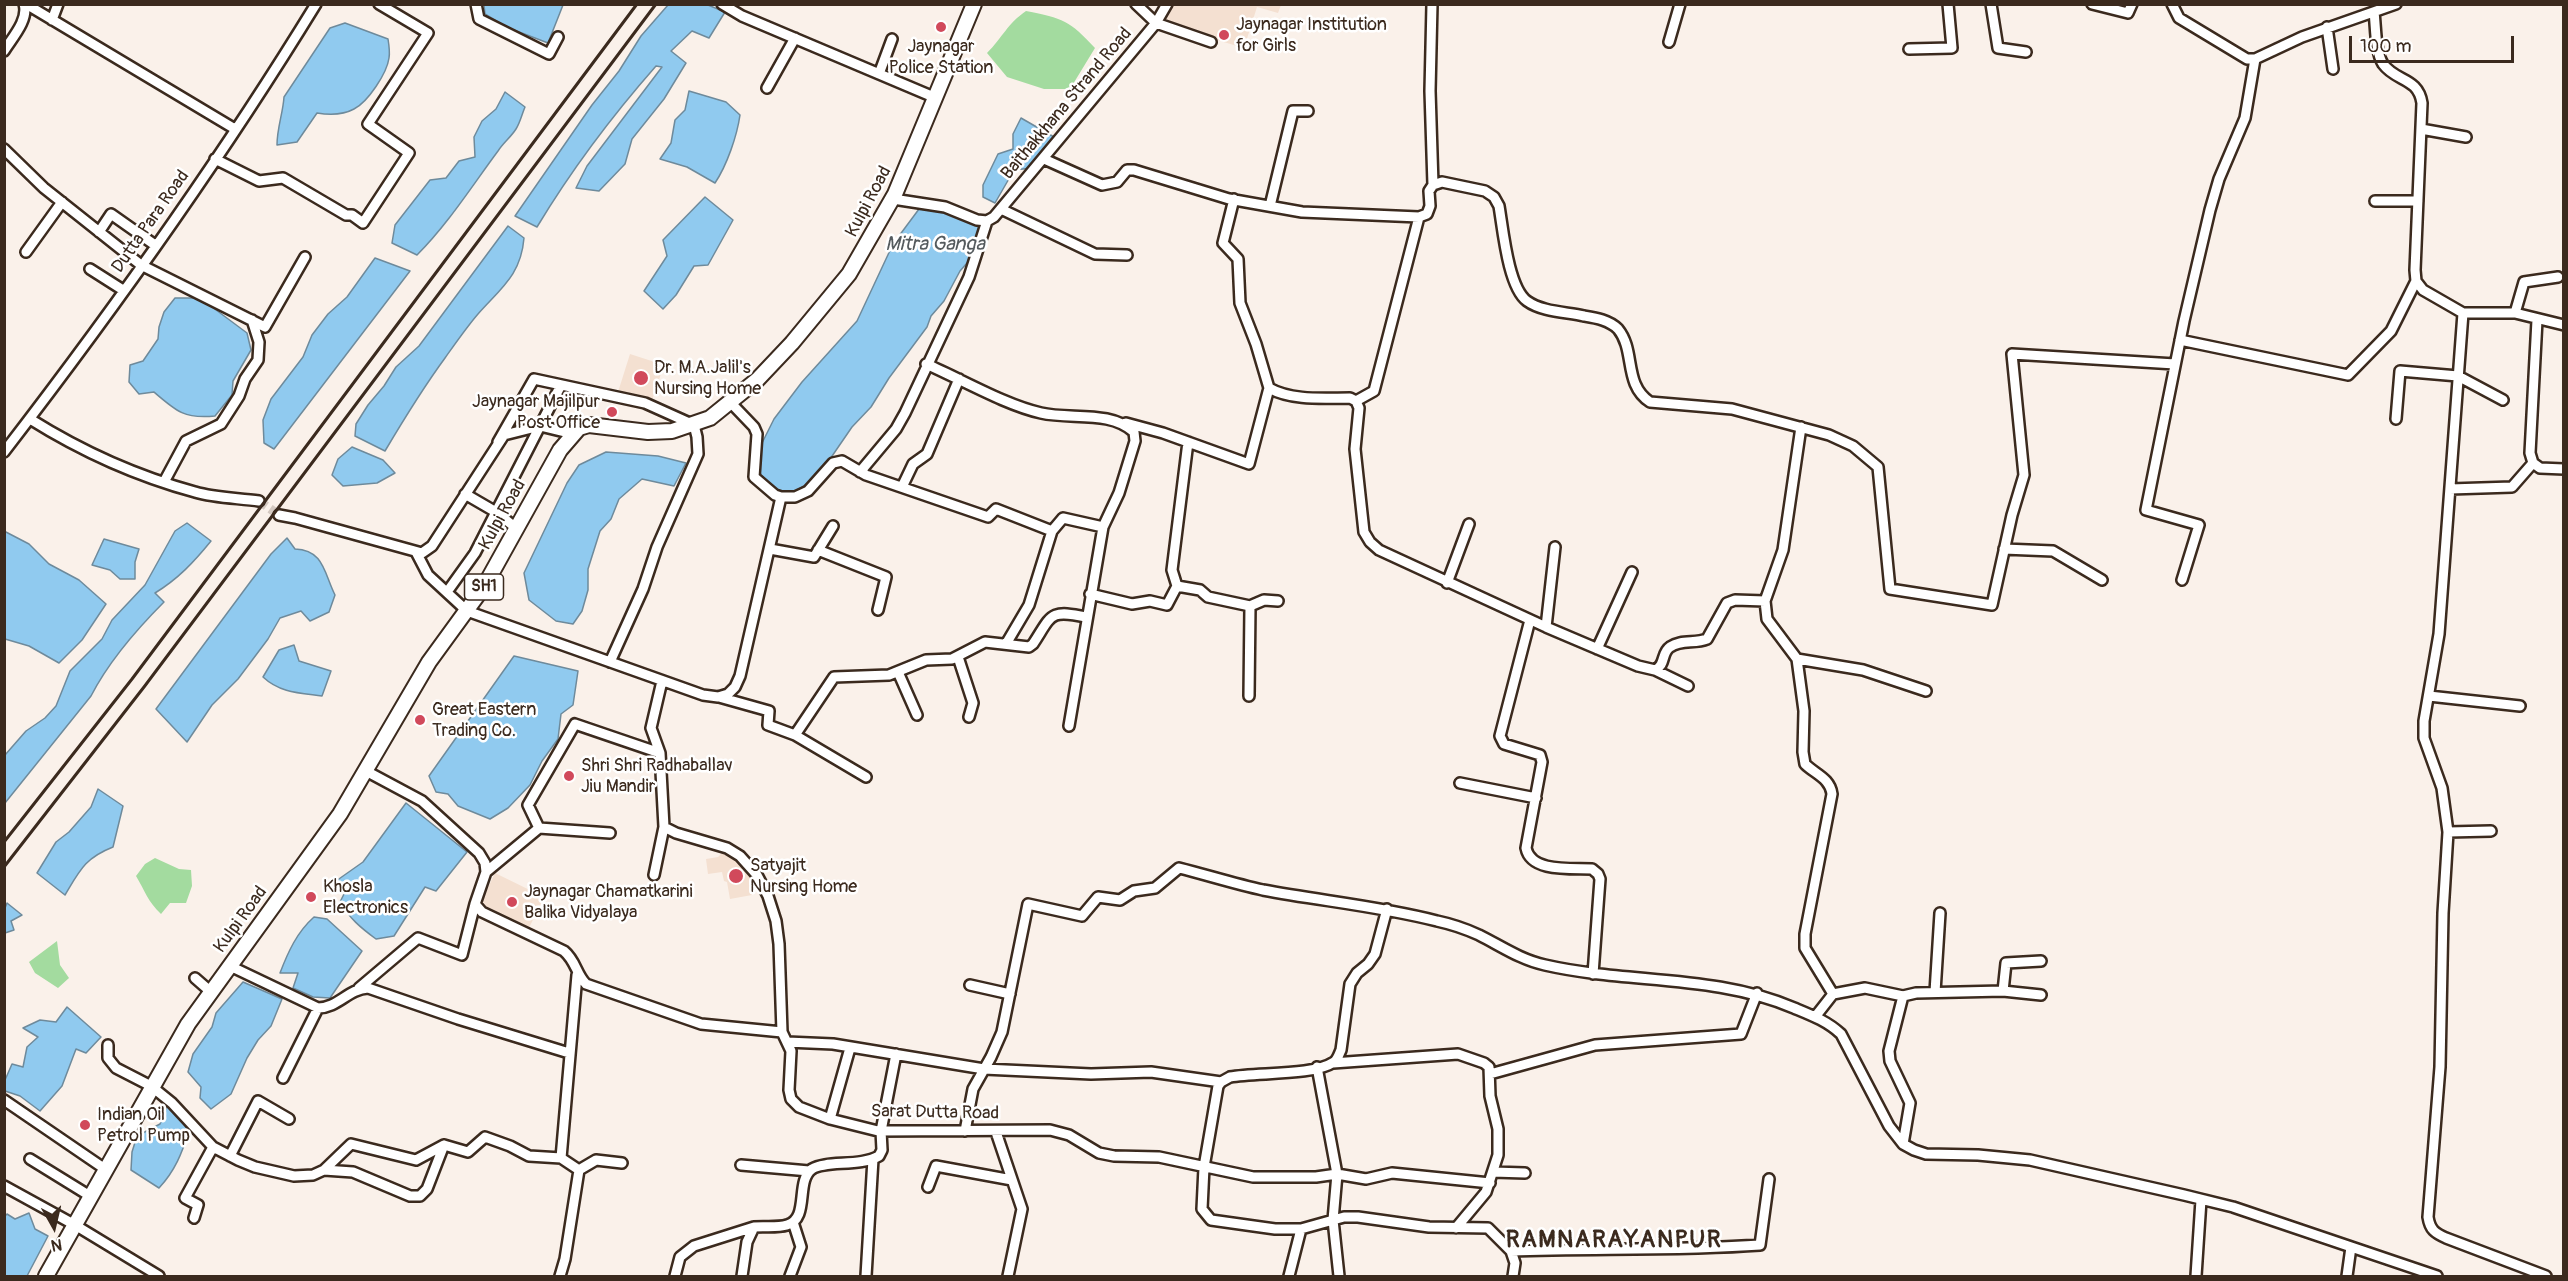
<!DOCTYPE html>
<style>
body{margin:0}
#map{position:relative;width:2568px;height:1281px;overflow:hidden;background:#faf1ea;font-family:Pangolin,sans-serif}
canvas{display:block}
.frame{position:absolute;inset:0;border:6px solid #3b2a1e;pointer-events:none}
.north{position:absolute;left:24px;top:1197px;width:60px;height:60px;-webkit-text-stroke:4px #fff;paint-order:stroke;rotate:172deg;font-size:16px;font-weight:700;line-height:24px;text-align:center;color:#3b2a1e}
.north::after{content:'';display:block;margin:auto;width:21px;height:27px;background:#3b2a1e;clip-path:polygon(50% 0,100% 100%,50% 72%,0 100%)}
.scale{position:absolute;left:2349px;top:36px;width:165px;height:27px;box-sizing:border-box;border:3px solid #3b2a1e;border-top:0;padding-left:8px;font-size:18px;line-height:21px;white-space:nowrap;color:#3b2a1e;-webkit-text-stroke:4px #fff;paint-order:stroke}
</style>
<div id="map">
<canvas width="2568" height="1281"></canvas>
<div class="frame"></div>
<div class="north">N</div>
<div class="scale">100 m</div>
</div>
<script>
const ctx = document.querySelector('canvas').getContext('2d');
ctx.lineJoin = 'round';
function fill(path, color) { ctx.fillStyle = color; ctx.fill(path, 'evenodd'); }
function trace(path, color, width, dash) { ctx.strokeStyle = color; ctx.lineWidth = width; ctx.lineCap = dash ? 'butt' : 'round'; ctx.setLineDash(dash || []); ctx.stroke(path); }
function write(font, color, halo, rows, align = 'center') {
  ctx.font = font + ' Pangolin,sans-serif'; ctx.lineWidth = 5; ctx.setLineDash([]); ctx.textBaseline = 'middle'; ctx.strokeStyle = halo; ctx.fillStyle = color; for (const [text, x, y, turn = 0] of rows) {
    ctx.save(); ctx.translate(x, y); ctx.rotate((+turn || 0) * Math.PI / 180); ctx.textAlign = isNaN(turn) ? turn : align; if (halo) ctx.strokeText(text, 0, 0); ctx.fillText(text, 0, 0); ctx.restore();
  }
}
const built = new Path2D(`
 M1170,5H1281L1278,13L1257,7L1244,48L1159,23Z
 M630,354L664,365L651,403L618,392Z
 M728,851L737,858L742,868H747L753,886L752,895L730,899L727,882L724,881L722,872L708,874L706,859L718,857L723,852Z
 M495,873L544,897L528,930L479,906Z`);
const green = new Path2D(`
 M1026,11C1063,18 1070,21 1095,48L1070,89H1044L1007,77L987,53C1003,37 1007,24 1026,11Z
 M155,858L179,869L191,870L192,886L186,903H170L161,914C148,902 145,891 136,876L145,864Z
 M57,941L60,965L69,978L58,988L35,973L29,962Z`);
const water = new Path2D(`
 M484,5V4L563,5L548,43L506,27L485,14Z
 M668,5H708L725,12L709,38L692,31L671,51L686,63L664,99L632,139L625,164L599,191L576,188L587,166L662,67L656,66C612,116 572,169 537,227L515,216L592,105L619,71L641,36Z
 M345,23L388,39C389,45 390,52 389,58C387,73 368,102 354,109C343,115 329,115 317,113L297,142L277,145C277,128 283,113 284,97L330,28Z
 M689,91L726,102L740,115C737,136 727,165 715,183L687,167L660,159L671,143L675,120L685,110Z
 M505,92L525,107C522,114 520,123 516,129C511,137 503,143 498,151C472,186 448,224 417,255L392,243L395,225L430,180L446,178L459,161L475,157L474,137L482,121L496,109Z
 M1021,118L1054,137L1032,168L1014,170L995,203L983,197V185L998,154L1013,149V134Z
 M705,197L733,220L708,265L694,266L676,295L663,309L644,291L667,256L663,240Z
 M922,205L968,217L980,225L975,254L960,271L944,301L931,316L927,327L889,378L871,407L852,427L817,478L794,492L777,491L761,475L756,460L759,449L774,419L802,382L857,321L893,244Z
 M508,226L524,238C521,275 501,288 478,314C466,328 455,344 445,358C423,388 404,419 385,451L355,436L356,424L368,405L384,386L396,367L419,346Z
 M375,258L410,271L274,449L264,443L263,420L271,399L303,357L312,335L328,314L347,297Z
 M175,298H200L247,333L251,350L233,381L232,395L215,416C185,419 177,412 154,392L139,394L129,382L130,365L143,361L158,339L159,327L164,312Z
 M352,447L383,460L395,473L377,483L343,486L332,475L338,459Z
 M606,452L658,456L686,463L674,486L642,479L619,499L611,519L600,531L588,569V590L582,611L573,624L556,621L529,600L524,573L567,483L579,465Z
 M187,523L211,541C194,562 178,579 155,593L164,602C136,630 109,661 91,696L5,803V755L26,731L45,718L56,706L70,671L102,639L112,620L145,585L175,531Z
 M4,531L29,544L49,564L79,580L106,604L82,640L59,663L29,646L5,639Z
 M287,538L295,549C324,550 324,573 335,595L329,612L310,621L301,611L280,618L268,639L238,679L212,705L187,742L156,709L271,554Z
 M104,539L139,549L135,562V579H120L110,570L92,565Z
 M294,645L299,661L331,671L322,696C300,693 280,693 263,677L279,650Z
 M514,656L578,671L573,705L561,714L558,739L542,761L530,785L508,808L490,819L458,806L448,794L436,792L429,776Z
 M98,789L123,806L113,847C85,858 80,870 65,895L37,873L56,842L69,832L91,807Z
 M406,803L467,852L436,891L425,887L394,936L376,939C361,928 349,918 340,902L347,888L336,881L363,862Z
 M7,903L22,915L11,921L14,930L5,933V908Z
 M314,917L327,919L362,951L330,998L313,997L293,988L298,973H280C288,952 297,932 314,917Z
 M243,982L282,999L271,1026L258,1040L247,1058L231,1094L211,1109L200,1098L201,1087L188,1072L193,1054L212,1027L216,1013Z
 M67,1007L101,1037L86,1053L76,1049L62,1086L40,1111L20,1096L5,1091V1080L12,1064L23,1067L27,1047L38,1037L23,1028L40,1020L56,1022Z
 M168,1103L189,1131C182,1153 175,1171 159,1188L131,1170L132,1152L137,1136L160,1124Z
 M29,1213L35,1229L48,1236L27,1276H5V1216L7,1214L15,1219Z`);
const minorTunnel = new Path2D(`
 M259,501L279,515`);
const minor = new Path2D(`
 M26,4L235,129
 M476,4L479,19L549,54L558,37
 M722,4L742,16L936,98
 M1136,4L1156,23L1211,42
 M1432,4L1430,91L1433,185
 M1991,4L1998,48L2026,52
 M2092,4L2128,13L2132,4
 M2172,4L2179,18L2247,59H2255L2302,37L2396,4
 M2374,12C2376,28 2375,51 2383,64C2396,82 2418,77 2422,103L2415,270L2416,281L2423,290L2463,313H2515L2564,325
 M52,20L58,4
 M2327,27L2333,69
 M1669,42L1680,4
 M1909,49L1952,48L1948,4
 M4,51C12,38 29,20 24,4
 M879,74L892,39
 M767,88L795,38
 M2421,129L2466,137
 M4,149L44,188L141,265L265,327L305,257
 M215,159L259,181L283,178L346,215H352L363,223L409,153L368,124L428,33L379,4
 M1044,159L1102,185L1117,182L1127,170H1134L1229,199L1302,212L1419,217L1427,214L1430,206L1429,191L1433,185L1442,182L1485,191L1494,197L1499,206C1503,229 1508,287 1527,301C1542,312 1567,312 1584,316C1596,318 1609,320 1618,329C1636,351 1623,384 1650,402L1732,409L1829,435L1853,446L1878,467L1890,589L1992,605L2012,515L2024,475L2012,354L2175,364
 M893,199L945,207L977,220L987,221L994,217L1156,23L1167,4
 M1234,199L1223,243L1238,259L1240,303L1256,344L1269,388C1292,401 1324,398 1350,398L1356,401L1359,408L1355,449L1364,532L1370,542L1379,550L1546,627L1638,666L1655,670C1666,665 1661,653 1670,647C1681,639 1695,644 1707,639L1727,603L1735,600L1765,601L1767,619L1797,659L1804,711L1803,752L1805,764C1815,774 1830,778 1832,794L1805,934V948L1833,994L1815,1017
 M2375,201H2418
 M1270,206L1293,111H1308
 M1001,209L1095,254L1127,255
 M99,232L111,214L155,245
 M26,252L62,202
 M90,269L123,290
 M2463,313L2439,634L2424,721V738L2442,788L2448,832L2443,913L2440,1067L2428,1217C2430,1230 2435,1233 2446,1238L2546,1276
 M2515,313L2524,282L2558,277
 M2537,320L2530,453L2533,463L2540,468L2564,469
 M2180,340L2348,375L2391,331L2416,281
 M926,364C961,379 1005,405 1041,413C1071,420 1110,410 1134,432L1135,441L1119,493L1103,527L1069,726
 M1356,401L1374,391L1419,217
 M731,403L754,427L757,434L754,477L775,495L781,497H795L808,491L833,463L842,461L866,475L988,517L996,509L1052,531L1063,518L1103,527
 M30,419C81,451 136,476 195,492C215,498 238,498 259,501
 M2396,419L2400,371L2458,376L2503,400
 M1126,423L1163,433L1249,464L1269,388
 M498,442L534,379L645,403L694,425L697,437L698,454L657,547L643,589L610,662
 M4,452C115,308 221,159 316,4
 M860,472L896,429L905,413L969,277L987,221
 M164,482L186,441L221,424L239,396L245,379L258,360L259,342L252,320
 M902,487L913,464L927,454L959,379
 M2450,489L2512,487L2533,463
 M465,494L496,512L516,528
 M279,515L295,518L422,553L432,546L504,435L540,426L573,434
 M770,549L814,557L833,526
 M2004,549L2053,551L2102,580
 M818,550L886,577L878,610
 M416,552L428,575L467,611L703,695L718,697L728,694L735,687L740,676L781,497
 M2182,580L2199,525L2146,510L2184,321L2210,210L2219,179L2245,118L2255,59
 M1447,583L1469,524
 M1177,586L1172,570L1188,442
 M447,592L475,553L561,385
 M1090,594L1132,604L1150,601L1167,605L1177,586L1200,590L1208,597L1250,606L1264,600L1278,601
 M1765,601L1783,550L1801,427
 M1530,620L1500,736L1504,744L1540,755L1542,762L1526,848C1531,873 1572,868 1592,869L1598,874L1600,879L1593,974
 M1546,627L1555,547
 M1006,644L1029,605L1052,531
 M1597,649L1632,572
 M958,657L973,703L969,717
 M1797,659L1863,670L1926,691
 M1655,670L1688,686
 M898,672L917,715
 M662,681L651,728L660,753L664,827L676,833L727,848L740,856L757,875L768,896L776,921L779,944L782,1032L791,1051L789,1090L791,1099L799,1107L830,1119L878,1131L1050,1130L1069,1135L1099,1153L1114,1156L1159,1157L1253,1177H1316L1337,1174L1366,1179L1392,1173L1490,1183
 M1249,696L1250,606
 M2429,696L2520,706
 M719,697L769,711L768,725L795,735L834,677L889,675L926,660L952,659L985,642L1029,647L1033,644C1052,615 1049,609 1086,617
 M795,735L866,777
 M366,771L422,801L479,853L485,863L486,872L475,904L482,912L564,951C576,961 576,974 586,984L701,1024L782,1032
 M1460,783L1536,798
 M2448,832L2491,831
 M610,833L539,828L528,805L575,724L660,753
 M486,872L539,828
 M654,875L664,827
 M1387,909L1375,954L1368,964L1357,973L1350,984L1341,1050C1339,1054 1338,1059 1334,1062C1313,1076 1257,1072 1230,1077L1221,1082L1218,1086L1204,1167L1202,1209L1211,1220L1275,1229H1301L1344,1217H1358L1429,1227L1488,1228L1511,1251L1515,1263L1513,1276
 M230,966L318,1008C338,1008 348,989 368,988L458,1019L569,1053
 M195,978L211,992
 M970,985L1010,994
 M359,988L418,938L462,955L475,904
 M2003,991L2006,963L2041,961
 M1935,992L1940,913
 M1833,994L1865,988L1903,996
 M787,1042L833,1044L984,1069L1091,1074L1151,1072L1221,1082
 M108,1045V1058L116,1068L151,1086L172,1103L213,1147L238,1160L255,1167L294,1176L313,1175L324,1170L353,1172L410,1196H420L427,1189L444,1145
 M1333,1063L1458,1054L1484,1063L1489,1067L1490,1096L1498,1129V1155L1486,1192L1456,1228
 M1317,1067L1337,1174L1333,1220L1339,1276
 M1490,1074L1595,1045L1741,1034L1757,993
 M283,1078L318,1008
 M4,1100L105,1169
 M830,1119L850,1048
 M965,1131L973,1089L991,1057L1002,1032L1028,904L1082,916L1098,897L1120,900L1134,891L1155,888L1179,868C1207,875 1235,884 1263,890C1321,901 1379,906 1437,921C1451,924 1466,929 1479,935C1501,946 1521,960 1545,965C1628,984 1715,974 1794,1008C1811,1015 1827,1021 1841,1034L1889,1126L1903,1144L1914,1150L1926,1154L1978,1155L2030,1160L2184,1195L2233,1207L2437,1276
 M996,1132L1022,1209L1008,1276
 M1903,1144L1910,1103L1890,1061L1889,1051L1903,996L1916,993L2003,991L2041,995
 M230,1156L258,1101L289,1119
 M561,1158L577,975
 M30,1159L90,1196
 M741,1165L809,1171
 M324,1170L351,1144L416,1160L444,1145L468,1152L485,1137L510,1146L529,1156L561,1158L579,1170L596,1160L622,1163
 M1493,1172L1525,1173
 M4,1186L75,1225L159,1276
 M928,1187L936,1166L1012,1180
 M194,1218L198,1205L185,1198L213,1147
 M1511,1251C1594,1248 1677,1251 1760,1245L1769,1179
 M560,1276L565,1259L579,1170
 M675,1276L680,1257L694,1246L754,1227
 M742,1276L747,1242L754,1227C764,1226 777,1228 787,1225C810,1219 795,1181 812,1169C826,1160 860,1167 879,1156L882,1150L881,1131L896,1054
 M790,1276L801,1247L793,1222
 M866,1276L873,1159
 M1289,1276L1301,1229
 M2196,1276L2201,1200
 M2347,1276L2351,1247`);
const primary = new Path2D(`
 M46,1276L188,1024L340,814L429,662L485,585L560,450L579,428L589,425L648,432L672,431L710,418L757,380L792,343L849,274L895,194L974,4`);
const rail = new Path2D(`
 M4,842L132,679L637,4
 M4,867L144,687L656,4`);
const markers = [
 [941,27,6,"#d1495b"],
 [1224,35,6,"#d1495b"],
 [641,378,8,"#d1495b"],
 [612,412,6,"#d1495b"],
 [420,720,6,"#d1495b"],
 [569,776,6,"#d1495b"],
 [736,876,8,"#d1495b"],
 [311,897,6,"#d1495b"],
 [512,902,6,"#d1495b"],
 [85,1125,6,"#d1495b"]
];
const shields = [
 [484,587,39]
];
const shieldNames = [
 ["SH1",484,587]
];
const poiNames = [
 ["Jaynagar Institution",1236,25],
 ["for Girls",1236,46],
 ["Jaynagar",941,47,"center"],
 ["Police Station",941,68,"center"],
 ["Dr. M.A.Jalil's",654,368],
 ["Nursing Home",654,389],
 ["Jaynagar Majilpur",600,402,"right"],
 ["Post Office",600,423,"right"],
 ["Great Eastern",432,710],
 ["Trading Co.",432,731],
 ["Shri Shri Radhaballav",581,766],
 ["Jiu Mandir",581,787],
 ["Satyajit",750,866],
 ["Nursing Home",750,887],
 ["Khosla",323,887],
 ["Electronics",323,908],
 ["Jaynagar Chamatkarini",524,892],
 ["Balika Vidyalaya",524,913],
 ["Indian Oil",97,1115],
 ["Petrol Pump",97,1136]
];
const streetNames = [
 ["Baithakkhana Strand Road",1067,104,-50],
 ["Kulpi Road",869,202,-62],
 ["Dutta Para Road",151,222,-55],
 ["Kulpi Road",503,515,-61],
 ["Kulpi Road",241,920,-54],
 ["Sarat Dutta Road",935,1113,1]
];
const waterNames = [
 ["Mitra Ganga",935,245]
];
const districtNames = [
 ["RAMNARAYANPUR",1614,1241]
];
fill(built, '#f4e0d1');
fill(green, '#a3db9f');
fill(water, '#90caef');
trace(water, '#6e8a9b', 1.5);
trace(minorTunnel, '#d4c9c1', 9, [9, 4.5]);
trace(minor, '#3b2a1e', 14);
trace(primary, '#3b2a1e', 18);
trace(minor, '#fff', 9);
trace(primary, '#fff', 14);
trace(rail, '#3b2a1e', 3);
for (const [x, y, r, color] of markers) { const dot = new Path2D(); dot.arc(x, y, r, 0, 2 * Math.PI); ctx.fillStyle = color; ctx.fill(dot); trace(dot, '#fff', 2); }
for (const [x, y, w] of shields) { const box = new Path2D(); box.roundRect(x - w / 2, y - 13, w, 26, 4.5); ctx.fillStyle = '#fff'; ctx.fill(box); trace(box, '#3b2a1e', 1.5); }
write('bold 16px', '#3b2a1e', null, shieldNames);
write('18px', '#3b2a1e', '#fff', poiNames, 'left');
write('18px', '#3b2a1e', '#fff', streetNames);
write('italic 20px', '#545a5d', '#fff', waterNames);
ctx.letterSpacing = '1.5px';
write('bold 24px', '#3b2a1e', '#fff', districtNames);
ctx.letterSpacing = '0px';
</script>
